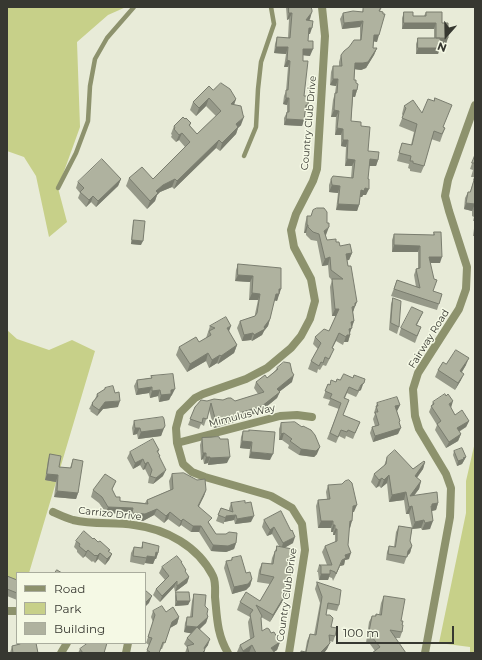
<!DOCTYPE html>
<style>
body{margin:0}
#map{position:relative;width:482px;height:660px;overflow:hidden;background:#e8ebd8;font-family:Montserrat,sans-serif}
canvas{display:block}
.frame{position:absolute;inset:0;border:8px solid #373831;pointer-events:none}
.legend{position:absolute;left:16px;top:572px;width:130px;height:72px;box-sizing:border-box;background:#f5f9e5;border:1px solid #a9ac9d;margin:0;padding:5px 7px;list-style:none;font-size:12px;color:#373831}
.legend li{display:flex;align-items:center;gap:8px;height:20px}
.legend b{width:20px;border:1px solid #a9ac9d}
.north{position:absolute;left:426px;top:16px;width:40px;height:40px;-webkit-text-stroke:3px #f5f9e5;paint-order:stroke;rotate:200deg;font-size:11px;font-weight:700;line-height:16px;text-align:center;color:#373831}
.north::after{content:'';display:block;margin:auto;width:14px;height:18px;background:#373831;clip-path:polygon(50% 0,100% 100%,50% 72%,0 100%)}
.scale{position:absolute;left:336px;top:626px;width:118px;height:18px;box-sizing:border-box;border:2px solid #373831;border-top:0;padding-left:5px;font-size:12px;line-height:14px;white-space:nowrap;color:#373831;-webkit-text-stroke:3px #f5f9e5;paint-order:stroke}
</style>
<div id="map">
<canvas width="482" height="660"></canvas>
<div class="frame"></div>
<ul class="legend">
<li><b style="height:5px;background:#8d926d"></b>Road</li>
<li><b style="height:11px;background:#c7d089"></b>Park</li>
<li><b style="height:11px;background:#afb29f"></b>Building</li>
</ul>
<div class="north">N</div>
<div class="scale">100 m</div>
</div>
<script>
const ctx = document.querySelector('canvas').getContext('2d');
ctx.lineJoin = 'round';
function fill(path, color) { ctx.fillStyle = color; ctx.fill(path, 'evenodd'); }
function trace(path, color, width, dash) { ctx.strokeStyle = color; ctx.lineWidth = width; ctx.lineCap = dash ? 'butt' : 'round'; ctx.setLineDash(dash || []); ctx.stroke(path); }
function write(font, color, halo, rows, align = 'center') {
  ctx.font = font + ' Montserrat,sans-serif'; ctx.lineWidth = 3; ctx.setLineDash([]); ctx.textBaseline = 'middle'; ctx.strokeStyle = halo; ctx.fillStyle = color; for (const [text, x, y, turn = 0] of rows) {
    ctx.save(); ctx.translate(x, y); ctx.rotate((+turn || 0) * Math.PI / 180); ctx.textAlign = isNaN(turn) ? turn : align; if (halo) ctx.strokeText(text, 0, 0); ctx.fillText(text, 0, 0); ctx.restore();
  }
}
const green = new Path2D(`
 M7,7H126L108,15L77,42L80,127L58,188L67,222L49,237L36,176L24,157L7,151Z
 M7,330L17,339L49,350L72,340L95,351L29,573H17V585L7,582Z
 M475,442V653H470V647L439,643L466,513V481Z`);
const lane = new Path2D(`
 M244,156L256,127L258,89L261,62L274,24L271,7
 M58,188L76,153L88,121L90,86L95,59L107,38L134,7`);
const street = new Path2D(`
 M177,443L280,416L297,415L312,417
 M53,512C60,515 66,518 73,520C93,525 114,522 134,525C166,529 198,546 213,576C216,582 215,590 215,597C217,617 217,635 228,653
 M7,611H17
 M61,653L67,643
 M126,653L128,643
 M289,653L305,550L302,524L292,508L271,496L205,477L192,472L183,464L177,443L176,428L180,413L195,398L203,394L246,379L267,368L291,348L301,336L310,319L315,301L311,279L294,247L291,230L296,214L313,181L317,169L325,36L322,7
 M425,653L450,517L451,488L446,474L419,429L415,416L413,389L418,373L459,309L466,289L467,267L449,211L445,196L448,180L475,105`);
const wall = new Path2D(`
 M286,7H311L310,19L309,20L310,34H308V41L310,56L303,55V61L304,96L308,105L306,112H305L304,120L302,126L284,125V118L287,112V105L283,104L284,96L286,91L288,67H284L286,54L274,53L275,44L277,37L288,38L289,19L287,20Z
 M364,7H382L380,11L377,42L374,41L373,48H377L374,55L366,68L361,70L355,69L354,80L357,90L355,97H353L351,121L361,126L368,151L378,160L376,166H369L366,195H363L362,197H360L359,205L357,211L336,210L338,193L329,192V185L331,179L351,178L352,166H345L346,147L341,146V135H335L336,117H331L333,100L335,93L336,86L330,85L331,72L333,66H339V62L341,55L349,47L360,40V27L342,29L340,19L343,13L362,12Z
 M404,12L413,16H424L426,12L442,23L446,44H440L438,54H416V44L418,38H434V29H402V18Z
 M213,90L236,99L234,105L241,125L238,128L236,134L220,151L216,148L174,189L172,187L160,192L157,195L155,201L147,209L126,186L129,178L153,179L185,147L179,140L176,142L171,137L172,135L171,134L174,126L185,119L191,123L190,126L197,134L216,116L206,106L196,116L190,110L193,102Z
 M404,106L422,113L445,128L440,142L431,139L424,166L421,173L410,171V169L408,168L409,164L397,161L402,143L411,145L414,132L399,126L403,116L402,114Z
 M475,155V236H473L475,221H473L474,217L472,216V211L464,209L465,198L468,192H470L474,180H473L474,177H471L473,170L470,169Z
 M121,179L118,186L96,207L91,202L86,207L78,198L80,193L76,188L78,182Z
 M307,216L326,235H325L327,240L336,242L340,246L352,253L349,260H347L354,310L353,312L354,321L350,333V335L348,342H344L343,345L336,341L332,348L331,356L326,366L323,365L320,370L318,369L317,373L308,369L311,361L318,349L313,344L315,337L329,331L336,316H332L330,287L332,280L329,277L328,265L322,266L317,241L311,240L306,235V233H304L305,224Z
 M134,220L141,245L131,244L133,224Z
 M434,232L440,263H430L433,291L442,294L437,310L391,296L397,280L416,287L414,275L416,269L418,268V252H392V240L394,234L433,235Z
 M238,264L279,292L277,301L274,300L270,319L268,326L264,331L262,335L252,341L251,340L242,341L237,328L240,321L255,316V314L258,300H249L250,282L235,281L236,270Z
 M393,298L399,327L397,334L389,330L391,304Z
 M423,312L417,325L421,327L415,343L399,335L401,328Z
 M210,326L229,332L237,345L234,353L218,364L217,363L209,368L206,361L187,372L176,355L179,347L199,342L206,338Z
 M446,364L466,365L462,372L461,380L455,390L435,377L438,370Z
 M277,368L292,382L279,392L277,398L260,412L235,420L234,422L214,428L209,410L204,426L201,424L199,429L188,425L195,407L207,401H235L258,394L254,388L256,382L267,378L275,371Z
 M151,376L172,395L171,396L169,400L159,402L158,396L150,398L149,393L136,395L134,386L137,380L151,378Z
 M336,382L361,390L359,391L356,397L347,393L345,398L343,415L360,422L353,439L346,436L345,439L339,436L336,443L327,439L339,409L328,405L330,400L323,398L328,384L330,385Z
 M105,388L118,407L103,409L97,416L90,411L91,410L89,409L92,403L95,399L97,394L104,390Z
 M433,402L451,408L455,415L469,421L466,427L459,432L461,434L458,441L446,448L435,430L437,425L429,412Z
 M377,403L400,405L397,411L399,424L398,434L373,442L370,433L372,427L375,426L373,419L375,414L374,413Z
 M134,421L162,433L161,436L138,439L137,434L133,435L132,428Z
 M281,423L317,454L314,457L299,455L288,448L289,445L282,440H279V429Z
 M243,431L270,460L249,458L250,449L240,448L241,437Z
 M202,438L220,439L227,463L208,465V463L204,464L203,459L201,460L200,445Z
 M159,450L158,453L160,456L159,458L163,476L153,484L148,483L149,477L145,469L143,470L140,465L133,469L127,458L130,452Z
 M454,451L466,457L462,464L457,466L453,455Z
 M50,454L59,467L70,468L73,459L78,493L76,499L54,497L56,482L45,480L48,460Z
 M387,457L413,469L425,462L423,469L417,478L421,481L419,489L413,496L438,503L436,510L432,511L430,529L422,530L421,528L412,529L410,541L412,546L410,553L407,556L404,564L386,560L387,552L389,546L394,547L396,532L399,526L412,528L409,514H406L404,500L389,502L387,483L381,488L379,486L376,488L371,482L374,474L384,466Z
 M172,474L206,490L204,496L199,506L216,534L236,543L234,549L226,552L211,551L199,532H191L181,525L179,527L168,519L164,523L154,515L143,521L130,519L131,514L106,513L99,503L91,497L93,490L116,481L112,490L116,497L120,501L145,503L147,500L170,490L169,481Z
 M328,485L354,512H353L350,528H349L348,545L349,559L345,560L344,565L340,566L333,581L332,578L329,577L328,580H319L318,572H317L319,565H327L322,552L325,546L335,542V535H333V532H331V528H318L316,506L318,500L327,499L326,492Z
 M231,503H245L251,522L235,524L234,520L224,522V524L216,521L221,508L229,511V509Z
 M281,511L293,543L285,547L290,563L291,573L285,589L288,590L285,597L270,622L261,617V619L262,631L271,633L280,642L277,650L274,652L275,653H238L237,652L240,645L250,639L248,622L250,617L237,610L240,602L260,601L270,584L257,582L259,570L262,563L271,564L272,558L275,551L277,546H279L272,534L267,536L262,527L264,520Z
 M93,539L112,554L109,560L105,565L98,559L95,563L93,561L92,562L85,556L83,558L77,552V550L74,547L76,541Z
 M143,542L158,553L156,559H155L153,564L145,563L144,565L130,562L131,553L134,547L141,548Z
 M232,558L252,579L250,586L246,590L232,594L224,568L226,561L231,560Z
 M181,563L185,572L189,577L187,583L175,592L174,587L160,602L153,595L156,589L165,580L159,573L162,567Z
 M7,576L17,580V600L7,596Z
 M317,582L339,605L337,611L327,609L326,615L335,636L333,642L330,641L327,649L324,653H301V651L305,652L307,641L310,634L314,635L320,603L315,589Z
 M176,592L190,601L188,605L175,606V596Z
 M194,594L205,606L207,614L208,617L206,623L200,629L208,645L205,649L204,653H185L187,647L184,644L187,638L191,633L184,632L185,623L187,617H190L192,601Z
 M384,596L401,621L402,632L400,638H395L375,651L370,644L366,643L369,622L372,616H375L376,614L379,615L381,603Z
 M153,611L166,612L179,617L177,624L170,628L162,649H161L159,653H146L149,645L146,643L153,622L151,617Z
 M17,641V643H36L38,653H10L12,646L17,645L16,642Z
 M80,649L104,653H78Z`);
const shadedWall = new Path2D(`
 M312,12L310,19L304,27L306,20Z
 M289,13H292L289,19L287,20Z
 M363,21L360,27L342,29L344,23Z
 M404,23H436L434,29H402Z
 M309,28H312L310,34H306Z
 M374,35H379L377,42L371,41Z
 M436,38H448L446,44H434Z
 M276,47H288L286,54L274,53Z
 M377,48L374,55L366,68L361,70L353,69L355,63Z
 M418,48H440L438,54H416Z
 M303,49H313L310,56L301,55Z
 M287,60L290,61L288,67H284Z
 M333,79H338L336,86L330,85Z
 M353,90H357L355,97L351,96Z
 M209,98L206,106L196,116L199,108Z
 M286,98H289L287,105L283,104Z
 M236,99L233,107L231,104Z
 M306,105H308L306,112H304Z
 M334,110L339,111L336,117H331Z
 M244,117L241,125L238,128L236,134L220,151L222,143L236,124Z
 M286,119L304,120L302,126L284,125Z
 M337,128L343,129L341,135H335Z
 M182,133L179,140L176,142L179,135Z
 M219,140L216,148L174,189L177,181Z
 M343,140H348L346,147L341,146Z
 M347,159L355,160L352,166H345Z
 M370,159L378,160L376,166H367Z
 M121,179L118,186L96,207L98,201Z
 M175,179L172,187L160,192L157,195L155,201L147,209L150,201L156,191L163,185Z
 M332,185L340,186L338,193L329,192Z
 M365,188L369,189L366,195H363L362,197H359L361,190Z
 M93,196L91,202L86,207L89,200Z
 M466,203L475,204L472,211L464,209Z
 M338,204L359,205L357,211L336,210Z
 M307,225H308L306,233H304Z
 M329,227L326,235L322,238L324,231Z
 M132,240L143,241L141,245L131,244Z
 M394,245L420,246L418,252H392Z
 M352,253L349,260L344,261L346,254Z
 M330,257L328,265L322,266L325,259Z
 M429,257H442L440,263H427Z
 M238,275L253,276L250,282L235,281Z
 M279,289H281L277,301L273,300L276,294Z
 M252,293L260,294L258,300H249Z
 M357,302L352,314H350L355,303Z
 M335,309H339L336,316H332Z
 M270,319L268,326L264,331L262,335L252,341L254,335Z
 M354,321L349,335H350L348,342H344L343,345L351,322Z
 M231,326L228,334L227,328Z
 M253,333L251,340L242,341L244,335Z
 M339,333L336,341L329,355L332,348Z
 M237,345L234,353L218,364L221,356Z
 M208,353L206,361L187,372L190,364Z
 M220,355L217,363L209,368L212,360Z
 M469,358L466,365L458,378L460,371Z
 M464,374L461,380L455,390L458,383Z
 M294,375L292,382L275,395L277,389Z
 M365,379L361,390L359,391L356,397L361,385Z
 M152,387L149,393L136,395L138,389Z
 M175,389L172,395L171,396L169,400L159,402L161,395L171,390Z
 M160,390L158,396L150,398L152,391Z
 M280,392L277,398L260,412L235,420L234,422L214,428L216,422L236,414Z
 M120,401L118,407L103,409L97,416L99,410L105,402Z
 M453,401L451,408L449,404Z
 M400,405L397,411L393,413L395,406Z
 M469,421L466,427L454,434L457,428Z
 M165,426L161,436L138,439L141,432Z
 M135,428H140L137,434L133,435Z
 M401,428L398,434L373,442L375,436Z
 M284,433L282,440H279L281,434Z
 M461,434L458,441L446,448L449,442Z
 M242,441L252,442L250,449L240,448Z
 M320,447L317,454L314,457L299,455L301,449Z
 M251,452L273,454L270,460L249,458Z
 M203,453H206L203,459L201,460Z
 M206,457H210L208,463L204,464Z
 M230,457L227,463L208,465L210,458Z
 M466,457L462,464L457,466L458,461L463,458Z
 M143,459L140,465L133,469L135,463Z
 M148,462L145,469L143,470L145,464Z
 M425,462L423,469L412,484L415,476Z
 M166,470L163,476L153,484L156,478Z
 M47,474L58,475L56,482L45,480Z
 M389,475L387,483L381,488L384,480Z
 M382,478L379,486L376,488L379,480Z
 M421,481L419,489L408,504L410,496Z
 M206,490L204,496L196,512L198,506Z
 M57,491L78,493L76,499L54,497Z
 M406,492L404,500L389,502L392,495Z
 M438,503L436,510L431,511L432,504Z
 M357,505L354,512H351L353,506Z
 M412,506L409,514H406L409,507Z
 M108,507L133,508L131,514L106,513Z
 M157,509L154,515L143,521L130,519L132,513Z
 M170,512L168,519L164,523L166,516Z
 M236,515L234,520L224,522L226,516Z
 M254,516L251,522L235,524L237,519Z
 M183,519L181,525L179,527L181,521Z
 M424,520L421,528L412,529L415,522Z
 M321,521H333L331,528H318Z
 M350,521H352L350,528H347Z
 M433,521L430,529L422,530L425,523Z
 M333,525H335L333,532H331Z
 M193,526H201L199,532H191Z
 M274,527L272,534L267,536L270,530Z
 M335,529H337L335,535H333Z
 M295,537L293,543L281,550L283,543Z
 M236,543L234,549L226,552L211,551L213,545Z
 M412,546L410,553L405,558L408,551Z
 M88,550L85,556L83,558L86,552Z
 M156,552L158,553L156,559H155L153,564L145,563L147,556Z
 M100,553L98,559L95,563L97,556Z
 M351,553L349,559L345,560L344,565L340,566L333,581L336,574L345,555Z
 M112,554L109,560L105,565L107,559Z
 M321,574H330L328,580H319Z
 M189,577L187,583L175,592L177,586Z
 M252,579L250,586L246,590L232,594L234,587Z
 M177,581L174,587L160,602L162,596Z
 M288,590L285,597L270,622L273,615Z
 M152,596L149,603L145,607V603Z
 M177,601H190L188,605L175,606Z
 M179,617L177,624L170,628L172,622Z
 M208,617L206,623L195,633L197,627Z
 M186,626L197,627L194,634L184,632Z
 M210,639L208,645L202,653L205,650L204,653H202L204,648Z
 M280,642L277,650L272,653L271,648Z
 M330,643L327,649L324,653H320Z
 M252,645L249,653H242L243,651Z`);
const building = new Path2D(`
 M289,7H311L312,10V12L306,20L313,21L312,28H309L308,41H313V49H303V61H308L304,96H309L308,105H306L304,120L286,119L287,112H289V98H286V90H288L290,61L287,60L288,47H276L277,37L290,38L292,13H289Z
 M364,7H381L379,11L383,12V14H385L379,35H374L373,48H377L368,62L363,63H355L354,80H356V83L358,84L357,90H353L351,121L361,122V126L370,127L368,151L379,152L378,160L370,159L368,179H369V189L365,188L364,191L361,190L359,205L338,204L340,186L332,185L331,179L333,176L353,178L355,160L347,159L348,140H343V129L337,128L339,111L334,110L335,93H337L338,79H333V66H342L341,55L344,51L349,47L354,40H361L363,21L344,23L343,13L353,11L363,12V9Z
 M404,12H413V16H426V12H442V23H448V38H436V23H404Z
 M418,38H440V48H418Z
 M221,83L230,89L236,99L231,104L241,106L243,115L244,117L236,124L238,127L222,143L219,140L177,181L175,179L163,185L156,191L158,193L150,201L129,178L142,167L153,179L190,142L182,133L179,135L174,129L175,128L174,126L183,117L185,119L186,118L191,123L189,125L197,134L221,111L209,98L199,108L193,102L209,86L213,90Z
 M435,98L452,105L443,127L445,128L442,134L434,131L424,166L413,163V161H410L411,156L399,153L402,143L412,145L417,124L402,118L406,108L404,106L413,100L422,113L428,99L434,101Z
 M475,155V163H472Z
 M102,159L121,179L98,201L93,196L89,200L80,192L84,188L78,182Z
 M475,177V210H474L475,204L466,203L468,192H470Z
 M317,208H324L327,212V223H329V227L324,231L327,240L336,239V242H339L340,246L350,244L352,253L346,254L348,266H351L357,302L355,303V306L352,307L354,321L351,322L352,328L349,329L350,335H347L346,337L339,333L332,348L334,349L329,359L325,357L323,363L321,362L319,366L311,361L321,343L315,337L324,329L329,331L339,309H335L332,279H343L331,270L330,257L325,259L319,234L313,232L308,227V225H307V216H311L313,210Z
 M134,220L145,221L143,241L132,240Z
 M434,232H441L442,257H429L434,279L437,280L433,291L442,294L439,304L394,289L397,280L420,288L416,269L420,268V246L394,245V234L434,235Z
 M238,264L281,268V289H279V294H276L270,319L264,327L265,329L254,335L253,333L244,335L240,321L255,316L257,313L260,294L252,293L253,276L238,275Z
 M393,298L401,301L399,327L391,323Z
 M412,307L423,312L416,325L421,327L417,336L401,328Z
 M226,317L231,326L227,328L237,345L221,356L220,355L212,360L208,353L190,364L179,347L196,337L199,342L211,335L209,331L215,328L210,326Z
 M456,350L469,358L460,371L464,374L458,383L438,370L443,362L446,364Z
 M284,362L290,363L292,372L294,375L277,389L280,392L262,406L236,414V416L216,422L211,403L207,419L203,418L202,423L190,419L195,407L201,400L207,401L214,399L223,400L228,398H231L235,401L264,392L256,382L265,375L267,378L278,369L277,368Z
 M173,374L175,389L171,390V394L161,395L160,390L152,391V387L138,389L137,380L152,378L151,376Z
 M344,374L353,378L354,375L365,379L364,383L361,385L358,391L349,387L344,398L349,400L343,415L360,422L355,433L348,430L347,432L341,430L338,437L330,433L341,403L330,398L332,394L325,391L328,384L330,385L331,380L336,382L337,379L340,380Z
 M113,386L115,393L119,392L120,401L105,402L99,410L92,405L93,404L92,403L98,396L97,394L105,389V388Z
 M445,394L446,396L448,394L453,401L449,404L455,415L462,410L469,421L457,428L461,434L449,442L437,424L441,421L431,406L434,404L433,402Z
 M397,397L400,405L395,406L400,421L399,422L401,428L375,436L372,427L379,425L375,412H378L376,406H378L377,403Z
 M163,417L164,419L165,426L163,429L141,432L140,428H135L134,421Z
 M295,422L302,427L303,426L311,430L315,435L320,447L316,451L301,449L290,441L292,439L284,433L281,434V423Z
 M249,430L275,432L273,454L251,452L252,442L242,441L243,431H249Z
 M219,437L220,439H228L230,457L210,458V457H206V453H203L202,438Z
 M153,439L159,450L157,451L160,456H159L166,470L156,478L150,476L152,470L148,462L145,464L143,459L135,463L130,452Z
 M462,448L466,457L463,458L464,459L458,461L454,451Z
 M395,450L413,469L424,461L425,462L415,476L421,481L410,496L437,492L438,503L432,504V506H431L433,521L425,523L424,520L415,522L412,506L409,507L406,492L392,495L389,475L384,480L382,478L379,480L374,474L386,464L387,457Z
 M50,454L61,456L59,467L71,468L73,459L83,461L78,493L57,491L58,475L47,474Z
 M184,473L197,480L205,479L206,490L198,506L212,518L208,522L216,534H226L229,532L237,533L236,543L228,546L213,545L201,526H193L183,519L181,521L170,512L166,516L157,509L145,514L132,513L133,508L108,507L102,497L93,490L105,474L116,481L112,489L116,497H120V501L148,504L147,500L173,489L172,474Z
 M349,480L352,483L357,505L353,506L352,521H350L348,545L351,553L345,555L346,558L342,560L336,574L335,572L330,570V574H321V566L319,565H332L325,546L337,541V529H335V525H333V521H321L318,500L330,499L328,485L342,484L345,481Z
 M245,501V503L251,502L254,516L237,519L236,515L226,516V518L218,515L221,508L233,512L231,503Z
 M281,511L291,531L292,530L295,537L283,543L274,527L270,530L264,520Z
 M399,526L412,528L410,541L412,546L408,551L407,557L388,554L389,546L395,547Z
 M84,531L93,539L94,538L98,542L100,541L110,550L108,551L112,554L107,559L100,553L97,556L96,555L95,556L88,550L86,552L79,546L80,544L76,541Z
 M143,542L159,546L158,553L156,552L155,557L147,556V558L133,556L134,547L142,548Z
 M277,546L292,549L290,563L293,564L291,573L285,588L288,590L273,615L256,605L262,616L261,618L262,631L267,628L269,629L271,633L274,632L280,642L271,648L275,653H256L252,645L243,651L240,645L254,637L250,614L253,610L240,602L246,592L260,601L274,577L260,574L262,563L273,564L275,551H276Z
 M177,556L182,562H181L186,570L185,571L189,577L177,586V581L162,596L156,589L169,576L162,567Z
 M241,556L246,573L250,572L252,579L248,584L234,587L226,561L232,560V558Z
 M57,570L62,573H55Z
 M7,576L17,580V593L7,589Z
 M317,582L341,590L339,605L328,603L326,615H330L333,618L331,627L337,628L335,636L329,635L330,643L320,653H301V651L306,652L310,634L316,635L322,597Z
 M145,590L152,596L145,603Z
 M176,592H189L190,601H177Z
 M194,594L206,595L205,606L208,609L207,614L208,617L197,627L210,639L204,648L205,650L202,653H189L187,646L194,644L187,638L197,627L186,626L187,617H192Z
 M384,596H385L405,599L401,621H403L402,625H403L402,632L390,630L406,653H372L380,647L372,637H368L372,616H376V614L381,615Z
 M162,606L166,612L173,607L179,617L172,622L165,643L163,642L159,653H149L150,652L147,650L152,638L148,637L155,615L153,611Z
 M20,643H36L38,653H13L12,646L20,644Z
 M88,643H107L104,653H83L80,649Z`);
const streetNames = [
 ["Country Club Drive",309,123,-85],
 ["Fairway Road",429,339,-58],
 ["Mimulus Way",242,416,-14],
 ["Carrizo Drive",110,514,6],
 ["Country Club Drive",287,595,-82]
];
fill(green, '#c7d089');
trace(lane, '#8d926d', 4.5);
trace(street, '#8d926d', 8);
fill(wall, '#969989');
fill(shadedWall, '#7a7d6f');
fill(building, '#afb29f');
trace(building, '#7a7d6f', 1);
write('10px', '#373831', '#f5f9e5', streetNames);
</script>
